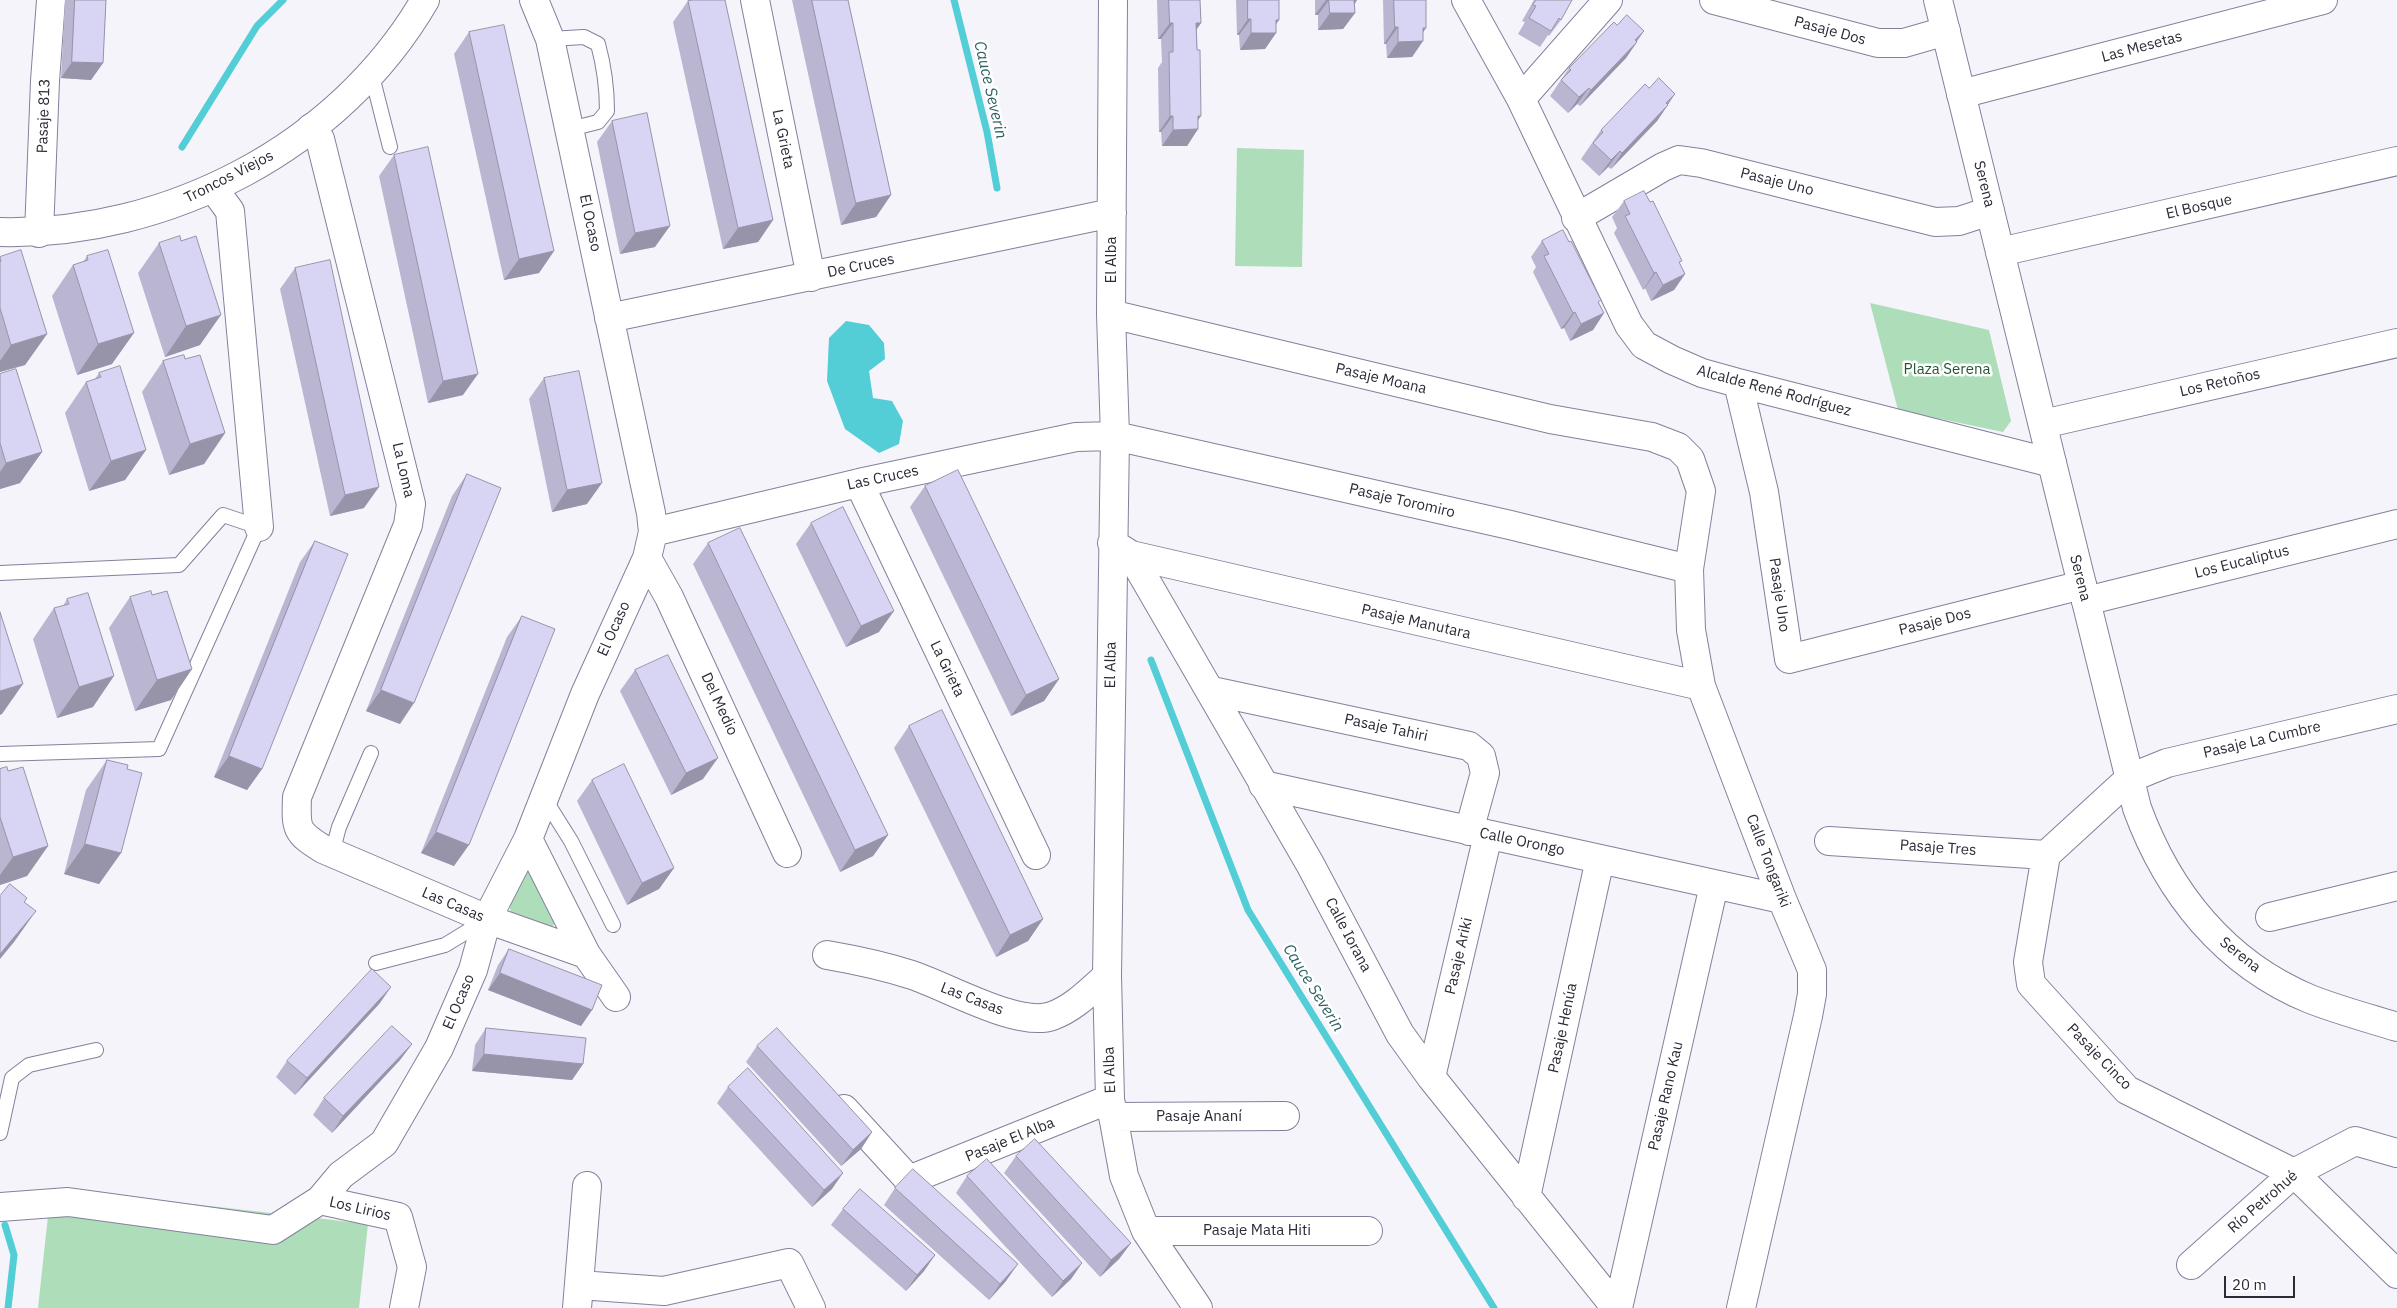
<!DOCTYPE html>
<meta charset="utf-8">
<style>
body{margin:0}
#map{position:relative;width:2397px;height:1308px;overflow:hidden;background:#f4f4fa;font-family:"IBM Plex Sans",sans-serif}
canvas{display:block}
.scale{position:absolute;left:2224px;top:1276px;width:71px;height:22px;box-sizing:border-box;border:2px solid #2b2a35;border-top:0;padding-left:6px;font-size:15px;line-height:18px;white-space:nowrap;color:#2b2a35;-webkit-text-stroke:4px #fff;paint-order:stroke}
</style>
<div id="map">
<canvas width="2397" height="1308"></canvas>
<div class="scale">20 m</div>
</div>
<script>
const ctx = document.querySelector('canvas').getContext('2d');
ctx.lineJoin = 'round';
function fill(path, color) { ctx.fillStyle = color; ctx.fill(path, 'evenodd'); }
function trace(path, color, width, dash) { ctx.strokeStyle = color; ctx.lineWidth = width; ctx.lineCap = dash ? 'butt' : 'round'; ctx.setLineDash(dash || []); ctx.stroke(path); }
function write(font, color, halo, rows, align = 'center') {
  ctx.font = font + ' "IBM Plex Sans",sans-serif'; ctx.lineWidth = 5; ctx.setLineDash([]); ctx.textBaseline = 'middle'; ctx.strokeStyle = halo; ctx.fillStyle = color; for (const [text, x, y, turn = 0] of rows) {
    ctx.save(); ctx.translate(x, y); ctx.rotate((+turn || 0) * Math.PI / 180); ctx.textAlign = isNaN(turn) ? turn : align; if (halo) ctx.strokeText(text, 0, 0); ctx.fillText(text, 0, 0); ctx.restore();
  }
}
const green = new Path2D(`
 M1237,148L1304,150L1302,267L1235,266Z
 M1870,303L1989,330L2011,421L2003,432L1898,410Z
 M524,866L535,868L538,892L556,921L551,929L512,916L509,905Z
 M51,1188L368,1224L359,1308H38Z`);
const water = new Path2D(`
 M846,321L869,325L884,343L885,359L869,371L873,398L892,401L903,421L899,444L879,453L845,429L827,381L829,338Z`);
const stream = new Path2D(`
 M954,0L987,132L997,188
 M182,147L257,26L283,0
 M1151,660L1248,910L1494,1308
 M5,1225L14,1255L8,1308`);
const service = new Path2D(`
 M550,39L584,37L598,44C604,66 607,89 607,111L598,122L570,129
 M371,72L390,147
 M0,573L179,565L223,515L259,527L159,749L0,754
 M544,798L571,841L613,925
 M332,853L339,827L371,753
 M376,963L445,945L486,920
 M0,1133L12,1078L29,1065L96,1050`);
const minor = new Path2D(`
 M755,0L811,277
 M1113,0L1111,314L1115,436L1107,976L1110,1099L1124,1176L1146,1231L1198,1308
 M1466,0L1521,99L1629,325L1644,345L1672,360L1702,373L1738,383L2052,463
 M1714,0L1878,43H1904L1946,31
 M1961,94L2323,0
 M1521,99L1608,0
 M311,128L320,139L411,504L408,525L297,797C296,828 295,832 323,849L487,919L586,954
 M213,188L230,211L259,527
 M1576,218L1663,167L1679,160L1701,163L1935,222L1959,221L1990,211
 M39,233L45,81L51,0
 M2000,252L2397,161
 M1111,314L1550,419L1652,437L1678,447L1690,459L1701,491L1689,569L1691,630L1701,686L1782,899L1812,970V994L1808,1016L1741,1308
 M609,318L1112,213
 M1738,383L1764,492L1789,659L2082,585
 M2043,424L2397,343
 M859,483L1036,855
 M653,532L859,483L1076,437L1115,436L1510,525L1689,569
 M1112,543L1131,555L1310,864L1400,1034L1431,1077L1616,1308
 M1131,555L1701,686
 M647,558L669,597L787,853
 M2086,601L2397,524
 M1212,691L1469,746L1481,756L1485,773L1469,831
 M2397,709L2167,763L2130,778L2046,855L2028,962L2031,984L2127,1090L2294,1173L2397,1274
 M1263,785L1782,899
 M528,839L586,954L616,997
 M1829,841L2046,855
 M2270,917L2397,886
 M827,955C856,960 884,966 912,975C946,986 1018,1028 1052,1016C1074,1008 1090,991 1107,976
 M1431,1077L1488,835
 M844,1109L909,1180L1110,1099
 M1113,1117L1285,1116
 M1526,1197L1600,859
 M320,1200L398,1217L412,1267L404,1308
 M0,1207L68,1202L273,1230L320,1200L341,1175L384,1143L439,1048L473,970L487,919L528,839L585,694L647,558L653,532L651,513L550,39L534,0
 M1146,1231H1368
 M2191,1265L2294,1173L2355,1141L2397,1153
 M579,1285L664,1291L789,1263L811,1308
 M577,1308L587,1186
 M1618,1308L1714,885`);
const tertiary = new Path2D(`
 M1938,0L2137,808C2168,893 2225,964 2310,999C2338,1010 2368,1018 2397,1027
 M0,232C167,236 340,147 425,0`);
const wall = new Path2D(`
 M65,0H106L103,63L91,80L61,78Z
 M792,0H848L891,195L876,217L841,225Z
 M1157,0H1200L1201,23L1197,29L1198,129L1187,146H1162L1161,132H1159L1158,68L1162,62L1161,39H1158Z
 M1236,0H1279L1276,24V33L1265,49L1240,50L1239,35H1237Z
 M1315,0H1357L1355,4V13L1343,29L1318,30V15H1315Z
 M1383,0H1426L1423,32V41L1412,57L1387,58L1386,44H1384Z
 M1534,0H1572L1561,20L1549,36L1548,35L1540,47L1518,34L1525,22L1522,21Z
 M688,1L773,220L758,242L723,249L673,22Z
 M1617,25L1644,31L1626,58L1580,106L1577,104L1568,113L1550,96L1569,68Z
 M469,32L554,251L539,273L504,280L454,54Z
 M1668,104V105L1657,121L1611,169L1608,167L1599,176L1581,159L1601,130Z
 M612,121L655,247L620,254L597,142Z
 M394,155L463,395L428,403L379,176Z
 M1624,201L1680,264L1685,274L1674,290L1651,301L1645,288L1643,290L1614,233L1617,228L1612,217Z
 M1542,241L1599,303L1604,313L1593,330L1570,341L1564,328L1561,329L1533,272L1536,267L1531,257Z
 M159,243L200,345L165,357L138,273Z
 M87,256L112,364L77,375L52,296L73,265L83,262Z
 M0,257L47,334L25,365L0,372Z
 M295,268L364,508L330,516L280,289Z
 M185,359L225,433L204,464L169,475L142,392L163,361Z
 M99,373L146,450L125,480L89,491L65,413L86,382L95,379Z
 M0,374L42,452L20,483L0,489Z
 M544,378L587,504L552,512L529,399Z
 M467,474L400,724L366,711L452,496Z
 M925,486L1059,679L1044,701L1011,716L910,507Z
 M811,523L879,632L846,647L796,544Z
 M315,541L262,769L247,790L214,777L300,562Z
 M708,543L888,835L873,856L840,872L693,564Z
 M152,595L192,669L171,700L135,711L109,628L130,597Z
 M67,599L93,707L57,718L33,639L54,608L63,606Z
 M522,616L454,866L421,853L507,637Z
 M635,670L703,779L671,795L620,691Z
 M909,726L1043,919L1028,941L996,957L894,748Z
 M107,760L127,769L121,853L99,884L64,874L86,790Z
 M0,769L8,771L48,846L27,876L0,885Z
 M592,780L674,868L659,889L627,905L577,801Z
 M509,949L592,1010L581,1026L488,990L498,965Z
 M380,1003L295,1095L276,1077L287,1061Z
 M486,1028L583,1064L572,1080L472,1071L475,1045Z
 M412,1044L400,1060L332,1133L313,1115L324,1098Z
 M757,1046L872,1132L861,1149L841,1166L746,1062Z
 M728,1087L832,1189L812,1207L717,1103Z
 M1016,1156L1131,1243L1119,1259L1100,1277L1004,1173Z
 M967,1176L1082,1263L1071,1279L1052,1297L956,1193Z
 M895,1188L1006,1281L989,1300L884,1205Z
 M843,1209L935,1255L924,1271L906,1291L831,1225Z`);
const shadedWall = new Path2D(`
 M1326,0H1329L1318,15H1315Z
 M1354,0H1357L1348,13H1355L1343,29L1318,30L1330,13Z
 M1248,19H1251L1239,35H1237Z
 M1276,20H1279L1270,33H1276L1265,49L1240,50L1251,33Z
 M1170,23H1173L1161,39H1158Z
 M1196,23H1201L1189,40Z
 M1395,27H1398L1386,44H1384Z
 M1423,28H1426L1417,41H1423L1412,57L1387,58L1398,42Z
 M1644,31L1632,47L1637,42L1626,58L1580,106L1591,90Z
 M72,62L103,63L91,80L61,78Z
 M1589,88L1577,104L1568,113L1579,97Z
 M1675,94L1657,121L1611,169L1622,153Z
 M1170,116H1173L1161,132H1159Z
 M1198,116H1201L1192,129H1198L1187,146H1162L1173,130Z
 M1620,151L1608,167L1599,176L1611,160Z
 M891,195L876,217L841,225L856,203Z
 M773,220L758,242L723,249L738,228Z
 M670,226L655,247L620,254L635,233Z
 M554,251L539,273L504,280L519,259Z
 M1656,272L1645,288L1643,290L1654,273Z
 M1685,274L1674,290L1651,301L1663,285Z
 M1575,312L1564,328L1561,329L1573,313Z
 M1604,313L1593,330L1570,341L1581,324Z
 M221,315L200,345L165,357L186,326Z
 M134,333L112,364L77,375L98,344Z
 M47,334L25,365L0,372V361L11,345Z
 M478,374L463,395L428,403L443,381Z
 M225,433L204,464L169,475L190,444Z
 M146,450L125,480L89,491L111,461Z
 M42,452L20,483L0,489V472L6,463Z
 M602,483L587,504L552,512L567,490Z
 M379,487L364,508L330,516L345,495Z
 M894,611L879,632L846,647L861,626Z
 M192,669L171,700L135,711L157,680Z
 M114,676L93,707L57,718L79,687Z
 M1059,679L1044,701L1011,716L1026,695Z
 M23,684L2,714L0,715V691Z
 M381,690L414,703L400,724L366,711Z
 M229,756L262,769L247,790L214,777Z
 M718,758L703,779L671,795L686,773Z
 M436,832L469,845L454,866L421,853Z
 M888,835L873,856L840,872L855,850Z
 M85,844L121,853L99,884L64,874Z
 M48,846L27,876L0,885V875L13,857Z
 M674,868L659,889L627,905L642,883Z
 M36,911L14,942L0,959V954Z
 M1043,919L1028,941L996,957L1010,935Z
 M500,973L592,1010L581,1026L488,990Z
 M391,987L380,1003L295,1095L307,1078Z
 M412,1044L400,1060L332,1133L343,1116Z
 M484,1054L583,1064L572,1080L472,1071Z
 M872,1132L861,1149L841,1166L853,1150Z
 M843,1173L832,1189L812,1207L824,1190Z
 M1131,1243L1119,1259L1100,1277L1111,1260Z
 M935,1255L924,1271L906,1291L917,1275Z
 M1082,1263L1071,1279L1052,1297L1063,1281Z
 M1018,1264L1006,1281L989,1300L1000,1284Z`);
const building = new Path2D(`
 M75,0H106L103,63L72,62Z
 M694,0H725L773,220L738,228L688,1Z
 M812,0H848L891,195L856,203Z
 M1169,0H1200L1201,23H1196L1197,50H1200L1201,116H1198V129L1173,130V116H1170L1169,52H1173V23H1170Z
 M1248,0H1279V20H1276V33H1251V19H1248Z
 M1329,0H1354L1355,13H1330Z
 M1394,0H1426V28H1423V41L1398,42V27H1395Z
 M1536,0H1572L1561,20L1559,18L1551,31L1529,18L1536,6L1533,5Z
 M1627,15L1644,31L1635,40L1637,42L1591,90L1589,88L1579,97L1561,80L1571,70L1569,68L1614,22L1617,25Z
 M504,25L554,251L519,259L469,32Z
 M1659,78L1675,94L1666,103L1668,105L1622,153L1620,151L1611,160L1593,143L1603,132L1601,130L1645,84L1649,88Z
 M647,113L670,226L635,233L612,121Z
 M428,147L478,374L443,381L394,155Z
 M1644,191L1650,202L1653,201L1682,261L1679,262L1685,274L1663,285L1656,272L1654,273L1625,216L1630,214L1624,201Z
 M1563,230L1569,242L1571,241L1601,300L1598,302L1604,313L1581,324L1575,312L1573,313L1544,256L1549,254L1542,241Z
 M180,236L181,241L196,236L221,315L186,326L159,243Z
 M21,250L47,334L11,345L0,308V262L1,261L0,257Z
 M108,250L134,333L98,344L73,265L88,260L87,256Z
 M330,260L379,487L345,495L295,268Z
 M184,355L185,359L200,355L225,433L190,444L163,361Z
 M120,366L146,450L111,461L86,382L101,377L99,373Z
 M16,369L42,452L6,463L0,443V374Z
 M579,371L602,483L567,490L544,378Z
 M958,470L1059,679L1026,695L925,486Z
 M467,474L501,488L414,703L381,690Z
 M843,507L894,611L861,626L811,523Z
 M740,528L888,835L855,850L708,543Z
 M315,541L348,554L262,769L229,756Z
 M151,591L152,595L167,591L192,669L157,680L130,597Z
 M88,593L114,676L79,687L54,608L69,604L67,599Z
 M0,612L23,684L0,691Z
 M522,616L555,629L469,845L436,832Z
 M668,655L718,758L686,773L635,670Z
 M942,710L1043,919L1010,935L909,726Z
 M107,760L128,765L127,769L142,773L121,853L85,844Z
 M624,764L674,868L642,883L592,780Z
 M7,767L8,771L23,767L48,846L13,857L0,817V769Z
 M10,884L27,898L24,902L36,911L0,954V896Z
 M509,949L602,985L592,1010L500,973Z
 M372,969L391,987L307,1078L287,1061Z
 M392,1026L412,1044L343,1116L324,1098Z
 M486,1028L586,1038L583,1064L484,1054Z
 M777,1028L872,1132L853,1150L757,1046Z
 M748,1068L843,1173L824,1190L728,1087Z
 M1035,1139L1131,1243L1111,1260L1016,1156Z
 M987,1159L1082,1263L1063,1281L967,1176Z
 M913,1169L1018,1264L1000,1284L895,1188Z
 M860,1189L935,1255L917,1275L843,1209Z`);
const streetNames = [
 ["Pasaje Dos",1830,31,15],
 ["Las Mesetas",2142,47,-15],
 ["Pasaje 813",44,116,-88],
 ["La Grieta",783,139,78],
 ["Troncos Viejos",229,177,-27],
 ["Pasaje Uno",1777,182,14],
 ["Serena",1984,184,76],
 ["El Bosque",2199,207,-13],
 ["El Ocaso",590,223,78],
 ["El Alba",1112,260,-90],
 ["De Cruces",861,266,-12],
 ["Pasaje Moana",1381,379,13],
 ["Los Retoños",2220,383,-13],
 ["Alcalde René Rodríguez",1774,391,15],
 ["La Loma",403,470,77],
 ["Las Cruces",883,478,-12],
 ["Pasaje Toromiro",1402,501,13],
 ["Los Eucaliptus",2242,562,-14],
 ["Serena",2080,578,76],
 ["Pasaje Uno",1779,595,82],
 ["Pasaje Manutara",1416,622,13],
 ["Pasaje Dos",1935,622,-14],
 ["El Ocaso",614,629,-66],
 ["El Alba",1111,665,-89],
 ["La Grieta",947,669,64],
 ["Del Medio",719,704,65],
 ["Pasaje Tahiri",1386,728,12],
 ["Pasaje La Cumbre",2262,740,-13],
 ["Calle Orongo",1522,842,12],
 ["Pasaje Tres",1938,848,4],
 ["Calle Tongariki",1768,861,69],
 ["Las Casas",453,905,23],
 ["Calle Iorana",1348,935,62],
 ["Serena",2240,955,38],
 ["Pasaje Ariki",1459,956,-77],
 ["Las Casas",972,999,21],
 ["El Ocaso",459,1002,-67],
 ["Pasaje Henúa",1563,1028,-78],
 ["Pasaje Cinco",2099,1057,46],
 ["El Alba",1110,1070,-92],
 ["Pasaje Rano Kau",1666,1096,-77],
 ["Pasaje Ananí",1199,1117],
 ["Pasaje El Alba",1010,1140,-22],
 ["Río Petrohué",2263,1202,-41],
 ["Los Lirios",360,1209,13],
 ["Pasaje Mata Hiti",1257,1231]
];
const parkNames = [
 ["Plaza Serena",1947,370]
];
const waterNames = [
 ["Cauce Severin",990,90,77],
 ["Cauce Severin",1313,988,58]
];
fill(green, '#aedeb9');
fill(water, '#53cdd6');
trace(stream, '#53cdd6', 7);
trace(service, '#84809c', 16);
trace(minor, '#84809c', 30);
trace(tertiary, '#84809c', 30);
trace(service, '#fff', 14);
trace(minor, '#fff', 28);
trace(tertiary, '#fff', 28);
fill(wall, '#bab6d1');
fill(shadedWall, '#9794aa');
fill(building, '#d8d4f3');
trace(building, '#9794aa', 1);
write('15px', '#2b2a35', '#fff', streetNames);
write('15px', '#215633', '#fff', parkNames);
write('italic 16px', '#2d6164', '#fff', waterNames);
</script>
